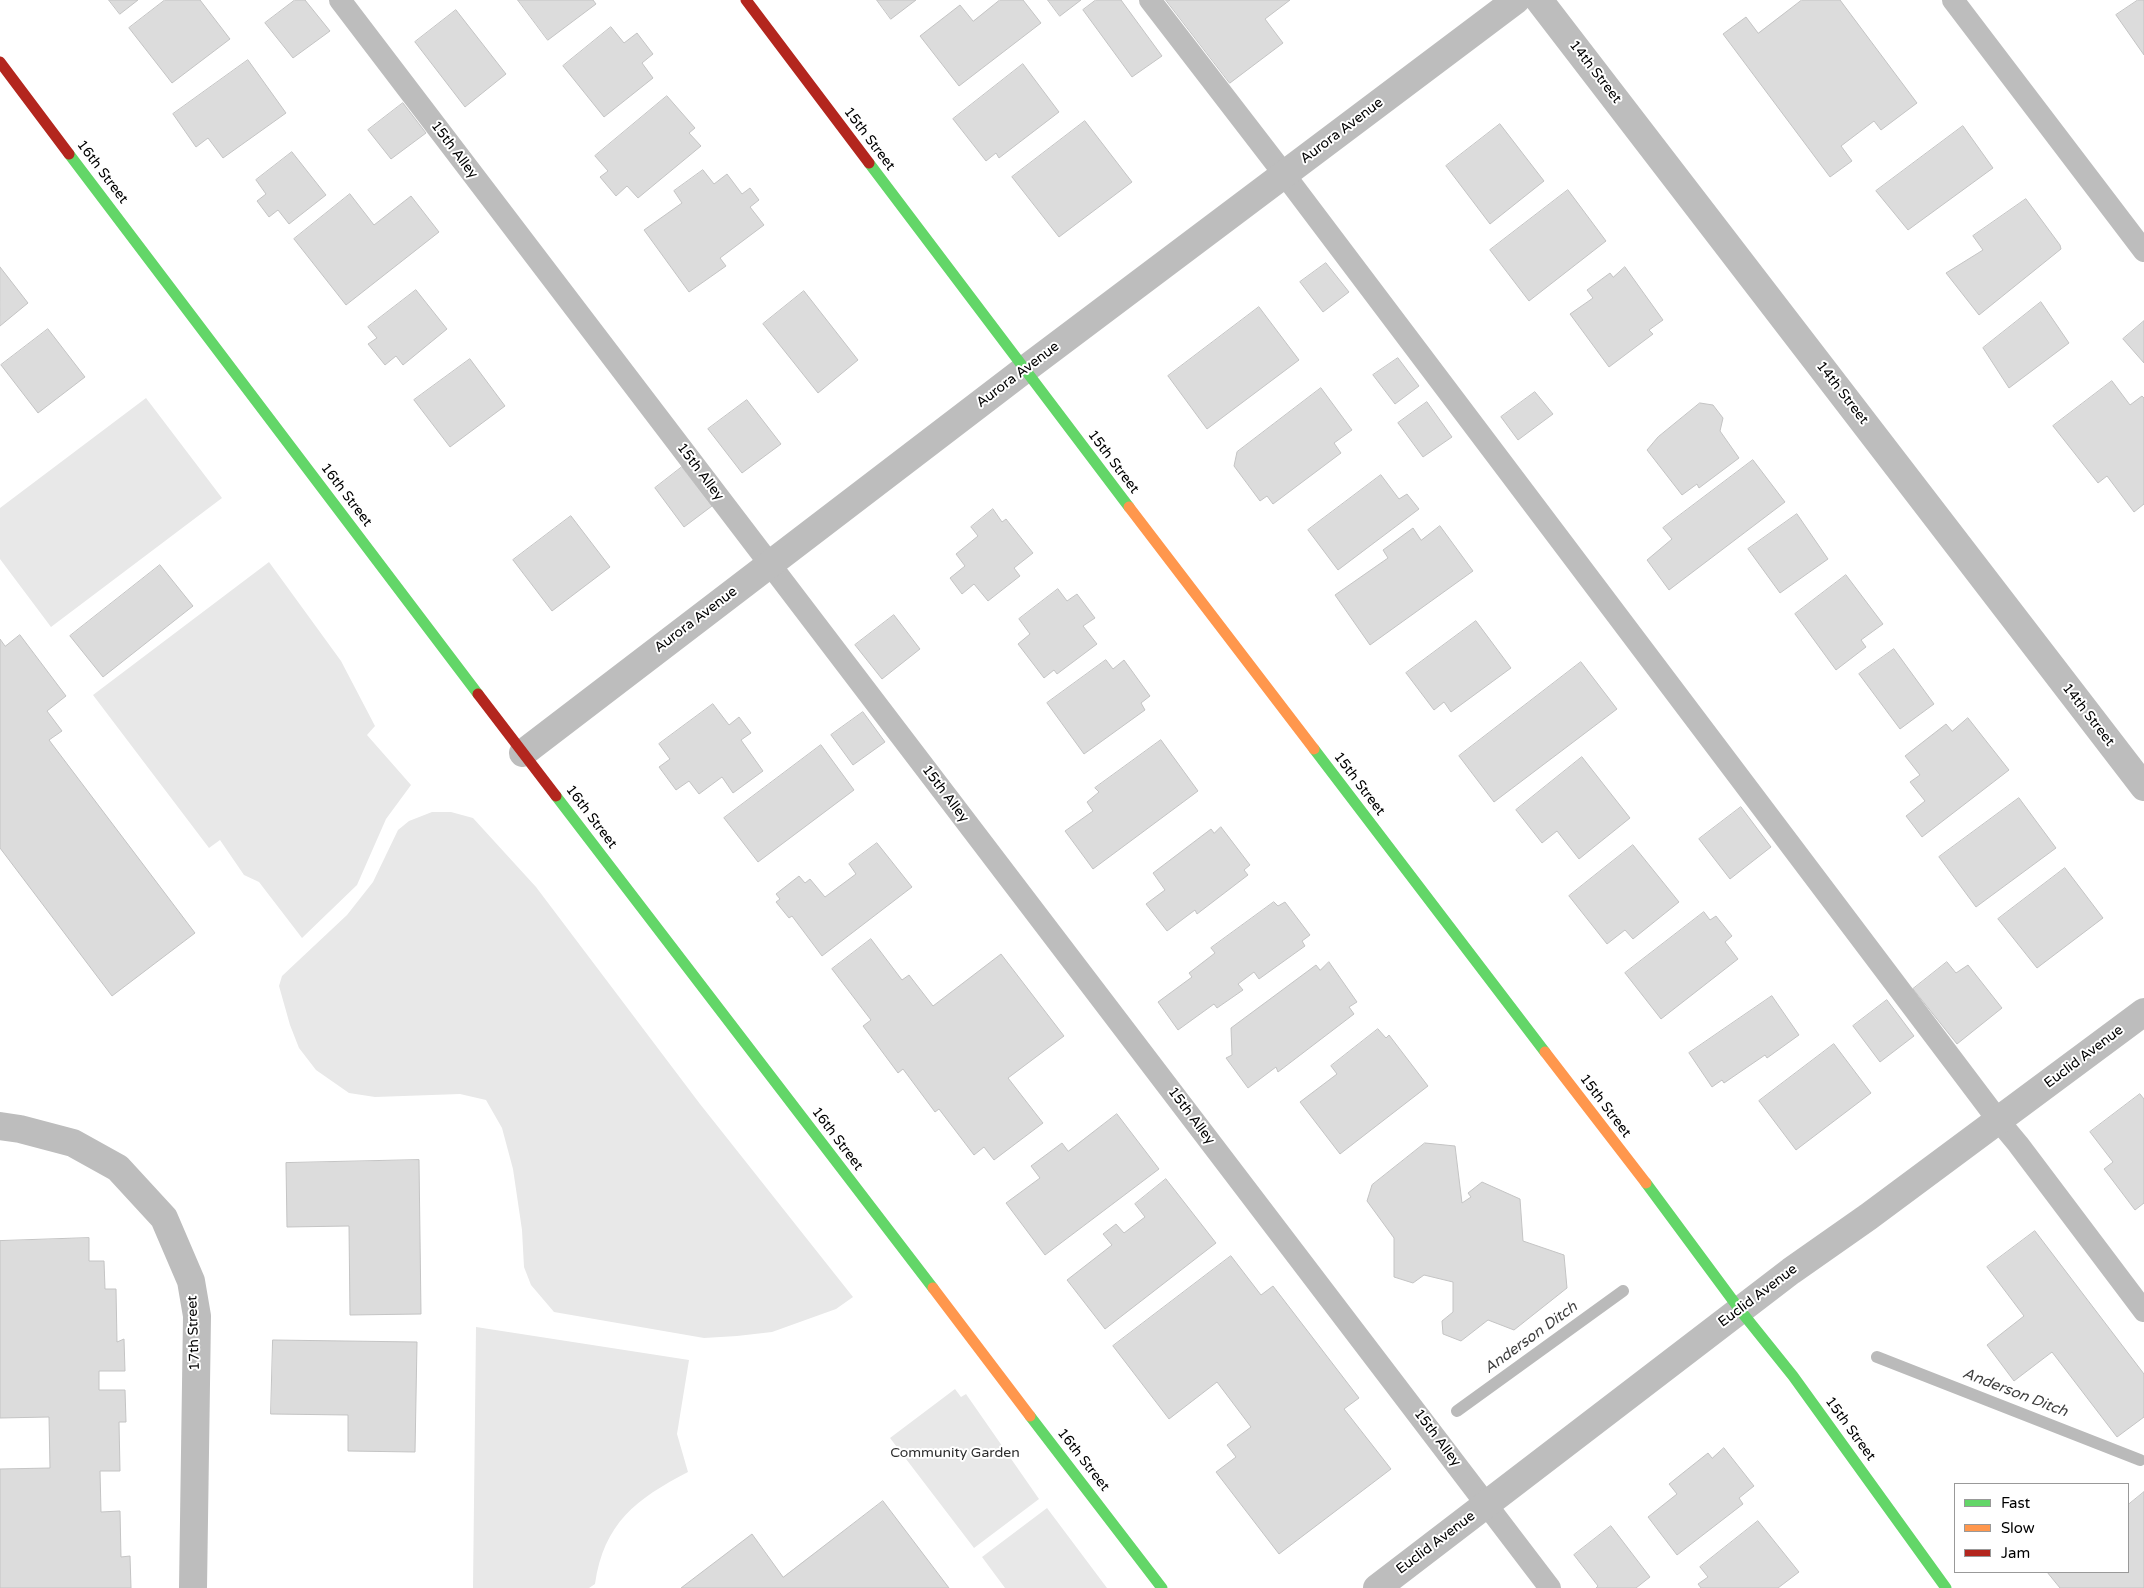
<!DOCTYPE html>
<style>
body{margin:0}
#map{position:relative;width:2144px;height:1588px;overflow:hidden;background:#fff;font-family:"Varela Round",sans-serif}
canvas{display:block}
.legend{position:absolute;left:1954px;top:1483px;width:175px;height:90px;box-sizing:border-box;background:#fff;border:1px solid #999;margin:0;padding:6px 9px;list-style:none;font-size:15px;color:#000}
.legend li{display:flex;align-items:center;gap:10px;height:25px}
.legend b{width:25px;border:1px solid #999}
</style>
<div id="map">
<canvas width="2144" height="1588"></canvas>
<ul class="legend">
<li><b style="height:6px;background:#63d668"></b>Fast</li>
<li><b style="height:6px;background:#ff974d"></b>Slow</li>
<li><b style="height:6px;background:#b3261e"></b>Jam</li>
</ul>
</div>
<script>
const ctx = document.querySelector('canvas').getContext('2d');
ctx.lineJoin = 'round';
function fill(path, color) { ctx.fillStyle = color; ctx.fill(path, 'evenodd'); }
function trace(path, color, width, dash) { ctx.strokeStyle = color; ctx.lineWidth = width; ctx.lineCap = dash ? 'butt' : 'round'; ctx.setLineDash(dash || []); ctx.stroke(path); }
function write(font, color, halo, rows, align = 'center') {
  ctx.font = font + ' "Varela Round",sans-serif'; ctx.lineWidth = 4; ctx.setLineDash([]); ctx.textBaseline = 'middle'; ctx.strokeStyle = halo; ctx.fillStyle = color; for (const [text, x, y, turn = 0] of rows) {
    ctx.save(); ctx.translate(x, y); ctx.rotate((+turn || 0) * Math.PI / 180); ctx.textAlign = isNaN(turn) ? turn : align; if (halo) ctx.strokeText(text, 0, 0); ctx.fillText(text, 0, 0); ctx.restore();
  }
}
const green = new Path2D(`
 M146,398L222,498L51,627L0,559V508Z
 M269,562L341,661L375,726L367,735L411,785L386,819L357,885L302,938L259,882L244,875L220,840L209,848L93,695Z
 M432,812H451L473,818L536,887L700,1104L853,1297L836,1309L772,1332L737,1336L704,1338L554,1312L531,1285L524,1267L522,1230L513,1169L502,1128L486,1100L460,1094L375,1097L349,1093L316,1070L299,1048L290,1025L279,986L282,976L347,915L373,882L398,830L409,821Z
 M476,1327L689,1360L677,1434L688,1472C636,1499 604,1523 595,1584L589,1588H473Z
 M955,1389L961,1397L966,1394L1039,1499L974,1548L890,1438Z
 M1047,1508L1107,1588H1005L982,1557Z`);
const stream = new Path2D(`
 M1877,1357L2140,1460
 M1457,1411L1623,1291`);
const building = new Path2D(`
 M109,0H138L120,14Z
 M165,0H200L230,39L172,83L129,28Z
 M295,0H305L330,31L293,58L265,23Z
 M518,0H593L596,4L548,40Z
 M877,0H916L891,19Z
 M1000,0H1023L1041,23L959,86L920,36L960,5L973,21Z
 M1048,0H1081L1060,16Z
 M1096,0H1121L1162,56L1132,77L1083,10Z
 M1166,0H1290L1265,19L1283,43L1230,83Z
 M1802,0H1840L1917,103L1881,130L1874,121L1841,146L1852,161L1830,177L1723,34L1746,17L1758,33Z
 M2138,0H2144V55L2116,15Z
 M456,10L506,74L465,107L415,42Z
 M611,27L624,43L637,33L653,54L642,63L653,78L604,117L563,66Z
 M248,60L286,113L223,158L208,138L196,147L173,114Z
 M1023,64L1059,112L999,158L996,153L986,161L953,119Z
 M667,96L695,128L689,133L701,146L638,198L627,186L616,196L600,177L608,171L595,156Z
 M403,103L426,133L391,159L368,130Z
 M1085,121L1132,182L1059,237L1012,177Z
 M1500,124L1544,181L1490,224L1446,166Z
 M1963,126L1993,168L1908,230L1876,191Z
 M292,152L326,195L289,224L278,210L269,217L257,201L266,194L256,180Z
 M703,170L714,184L727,174L742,194L750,188L759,200L750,207L764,225L720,258L726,266L689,292L644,230L682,203L674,191Z
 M1568,190L1606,241L1529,301L1490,250Z
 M350,194L374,225L411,196L439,232L346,305L294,239Z
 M2026,199L2060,245L2061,249L1979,315L1946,273L1983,250L1973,236Z
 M1326,263L1349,292L1323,312L1300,282Z
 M0,267L28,303L0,326Z
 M1625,267L1663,320L1649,330L1653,334L1609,367L1570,314L1593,298L1587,290L1610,273L1613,277Z
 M416,290L447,329L403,365L396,356L385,365L368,344L377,338L368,327Z
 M804,291L858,360L818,393L763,324Z
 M2041,302L2069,343L2009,388L1983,348Z
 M1259,307L1299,360L1207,429L1168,376Z
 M2144,321V363L2123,339Z
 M48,329L85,377L38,413L1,365Z
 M1398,358L1419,386L1395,404L1373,375Z
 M470,359L505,406L450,447L414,400Z
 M2112,381L2130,405L2142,396L2144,398V504L2134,512L2107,476L2098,483L2053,426Z
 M1321,388L1352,430L1334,443L1341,453L1273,504L1267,496L1260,501L1234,466L1237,452Z
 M1535,392L1553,414L1518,440L1501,417Z
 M747,400L781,444L742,473L708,429Z
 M1427,402L1452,437L1423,457L1398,423Z
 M1700,403L1713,405L1723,418L1720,431L1739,458L1699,488L1697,484L1682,495L1647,450L1658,437Z
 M1753,460L1785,502L1669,590L1647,560L1672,539L1663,528Z
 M682,467L712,506L684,527L655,488Z
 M1381,475L1399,499L1407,494L1419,509L1338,570L1308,530Z
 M993,509L1002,522L1006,519L1033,553L1014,568L1020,576L988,601L974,584L962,594L950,578L965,566L956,554L978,536L971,527Z
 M1797,514L1828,559L1780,593L1748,549Z
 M571,516L610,567L552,611L513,560Z
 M1440,526L1473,571L1370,645L1335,595L1388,558L1383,550L1413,528L1421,540Z
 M160,565L193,606L103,677L70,636Z
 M1846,575L1883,624L1861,640L1866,647L1836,670L1795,614Z
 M1058,589L1067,601L1077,594L1095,618L1083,626L1097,644L1057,674L1054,670L1044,678L1018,644L1030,634L1019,619Z
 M894,615L920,649L882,679L855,645Z
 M1476,621L1511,668L1451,712L1444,702L1434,710L1406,673Z
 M20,635L66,696L47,711L62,731L49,740L195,933L112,996L0,848V639L5,646Z
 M1894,649L1934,704L1900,729L1859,674Z
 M1106,660L1113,669L1124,660L1150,696L1141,703L1145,710L1084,754L1047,703Z
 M1581,662L1617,709L1494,802L1459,756Z
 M713,704L729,725L739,717L751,733L741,740L763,771L733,793L722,777L699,794L689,781L676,790L659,767L670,759L659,744Z
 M863,712L885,742L853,765L831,735Z
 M1968,718L2009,770L1922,837L1906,816L1925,801L1910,782L1920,775L1905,756L1946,724L1952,731Z
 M1161,740L1198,791L1093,869L1065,831L1093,811L1087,802L1099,792L1095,788Z
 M821,745L854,790L758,862L724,818Z
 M1582,757L1630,818L1579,859L1557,831L1542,843L1516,810Z
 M2019,798L2056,848L1976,907L1939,857Z
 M1741,807L1771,847L1730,879L1699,839Z
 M1221,827L1250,865L1244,870L1248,875L1197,914L1195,910L1167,931L1146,904L1165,890L1153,873L1211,829L1214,833Z
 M877,843L912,887L822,956L792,916L789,918L776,902L780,899L776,894L799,876L805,883L810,879L825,897L856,874L849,864Z
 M1633,845L1679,902L1633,939L1625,930L1607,944L1569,896Z
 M2065,868L2103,918L2037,968L1998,919Z
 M1274,902L1278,906L1285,902L1310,935L1302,941L1305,946L1259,979L1254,972L1238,984L1243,990L1217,1008L1214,1004L1178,1030L1158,1002L1192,977L1189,973L1215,953L1211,948Z
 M1704,912L1710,920L1716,916L1732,936L1725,942L1738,959L1661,1019L1625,973Z
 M871,939L902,980L909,975L933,1006L1001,954L1064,1036L1008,1078L1043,1123L994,1160L984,1147L974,1155L939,1109L935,1112L903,1069L898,1073L863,1026L871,1020L832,969Z
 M1329,962L1357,1002L1349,1007L1354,1014L1278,1072L1276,1067L1248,1088L1226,1058L1232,1055L1231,1028L1316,965L1320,970Z
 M1947,962L1956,973L1968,965L2002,1008L1957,1044L1913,989Z
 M1772,996L1799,1035L1767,1058L1765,1055L1724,1083L1722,1080L1712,1087L1689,1053Z
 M1887,1000L1914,1036L1880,1062L1853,1026Z
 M1378,1029L1386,1038L1389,1035L1428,1086L1340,1154L1300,1102L1337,1074L1331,1066Z
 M1834,1044L1871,1093L1796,1150L1759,1101Z
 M2140,1094L2144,1099V1203L2135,1210L2104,1169L2113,1162L2090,1132Z
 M1117,1114L1159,1169L1045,1255L1006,1203L1040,1178L1031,1166L1062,1143L1068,1151Z
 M1425,1143L1455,1146L1462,1203L1471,1197L1468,1193L1482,1182L1520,1199L1523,1241L1564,1255L1567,1288L1514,1330L1488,1320L1461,1341L1443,1334L1442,1321L1453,1312V1282L1424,1275L1413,1283L1394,1277V1238L1367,1201L1372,1185Z
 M419,1160L421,1314L350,1315L349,1226L287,1227L286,1163Z
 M1166,1179L1216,1243L1105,1329L1067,1280L1112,1245L1103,1234L1116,1224L1124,1233L1145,1217L1135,1204Z
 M2035,1231L2144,1374V1417L2117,1437L2052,1352L2014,1381L1987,1345L2024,1316L1987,1267Z
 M89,1238V1261H104L105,1289H116L117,1342L124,1339L125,1371H99V1390H125L126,1422H119L120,1471H100L101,1512L120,1511L121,1557L130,1556L131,1588H0V1469L50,1468L49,1417L0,1418V1241Z
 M1231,1256L1261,1295L1273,1286L1359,1398L1344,1409L1391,1469L1279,1554L1216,1472L1236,1457L1227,1445L1251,1427L1217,1382L1169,1419L1113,1346Z
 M273,1340L417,1342L415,1452L348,1451V1415L271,1414Z
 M1724,1448L1754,1486L1739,1498L1743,1504L1677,1555L1648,1517L1677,1494L1669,1484L1708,1453L1712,1458Z
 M2144,1492V1588H2060L2047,1572H2128V1505Z
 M883,1501L949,1588H681L752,1534L783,1577Z
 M1758,1521L1799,1572L1778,1588H1701L1698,1584L1708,1577L1700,1567Z
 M1611,1526L1650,1577L1636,1588H1596L1598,1586L1574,1555Z`);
const lane = new Path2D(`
 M340,0L1550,1588
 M1150,0L1284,174L1998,1120L2018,1144L2144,1311
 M1953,0L2144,251`);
const street = new Path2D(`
 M1539,0L2144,787
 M523,753L1024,370L1516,0
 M0,1126L20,1129L73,1143L118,1168L164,1218L191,1281L197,1316L193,1588
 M1377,1588L1791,1271L1868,1217L2144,1012`);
const fast = new Path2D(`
 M69,154L478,694
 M869,163L1129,507
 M1314,749L1545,1052
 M556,796L933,1288
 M1646,1183L1740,1310L1793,1376L1946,1588
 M1030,1416L1162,1588`);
const slow = new Path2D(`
 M1129,507L1314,749
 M1545,1052L1646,1183
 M933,1288L1030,1416`);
const jam = new Path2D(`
 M746,0L869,163
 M0,62L69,154
 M478,694L556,796`);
const streetNames = [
 ["14th Street",1595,72,52],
 ["Aurora Avenue",1342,131,-37],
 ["15th Street",869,139,53],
 ["15th Alley",454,150,53],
 ["16th Street",102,172,53],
 ["Aurora Avenue",1018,375,-37],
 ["14th Street",1842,393,52],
 ["15th Street",1113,462,53],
 ["15th Alley",700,472,53],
 ["16th Street",346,495,53],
 ["Aurora Avenue",696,620,-37],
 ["14th Street",2088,715,52],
 ["15th Street",1359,784,53],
 ["15th Alley",945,794,53],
 ["16th Street",591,817,53],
 ["Euclid Avenue",2084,1057,-37],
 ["15th Street",1605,1106,53],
 ["15th Alley",1191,1116,53],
 ["16th Street",837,1139,53],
 ["Euclid Avenue",1758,1296,-37],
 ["17th Street",194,1333,-92],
 ["15th Street",1850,1429,54],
 ["15th Alley",1437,1438,53],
 ["16th Street",1083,1460,52],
 ["Euclid Avenue",1436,1543,-37]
];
const parkNames = [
 ["Community Garden",955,1453]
];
const waterNames = [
 ["Anderson Ditch",1531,1338,-36],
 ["Anderson Ditch",2015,1393,21]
];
fill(green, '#e8e8e8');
trace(stream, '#bababa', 12);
fill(building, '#dcdcdc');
trace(building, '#c4c4c4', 1);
trace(lane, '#bdbdbd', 22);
trace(street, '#bdbdbd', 28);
trace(fast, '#63d668', 11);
trace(slow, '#ff974d', 11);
trace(jam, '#b3261e', 11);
write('14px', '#000', '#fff', streetNames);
write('14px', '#2d2d2d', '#fff', parkNames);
write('italic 15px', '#3e3e3e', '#fff', waterNames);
</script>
